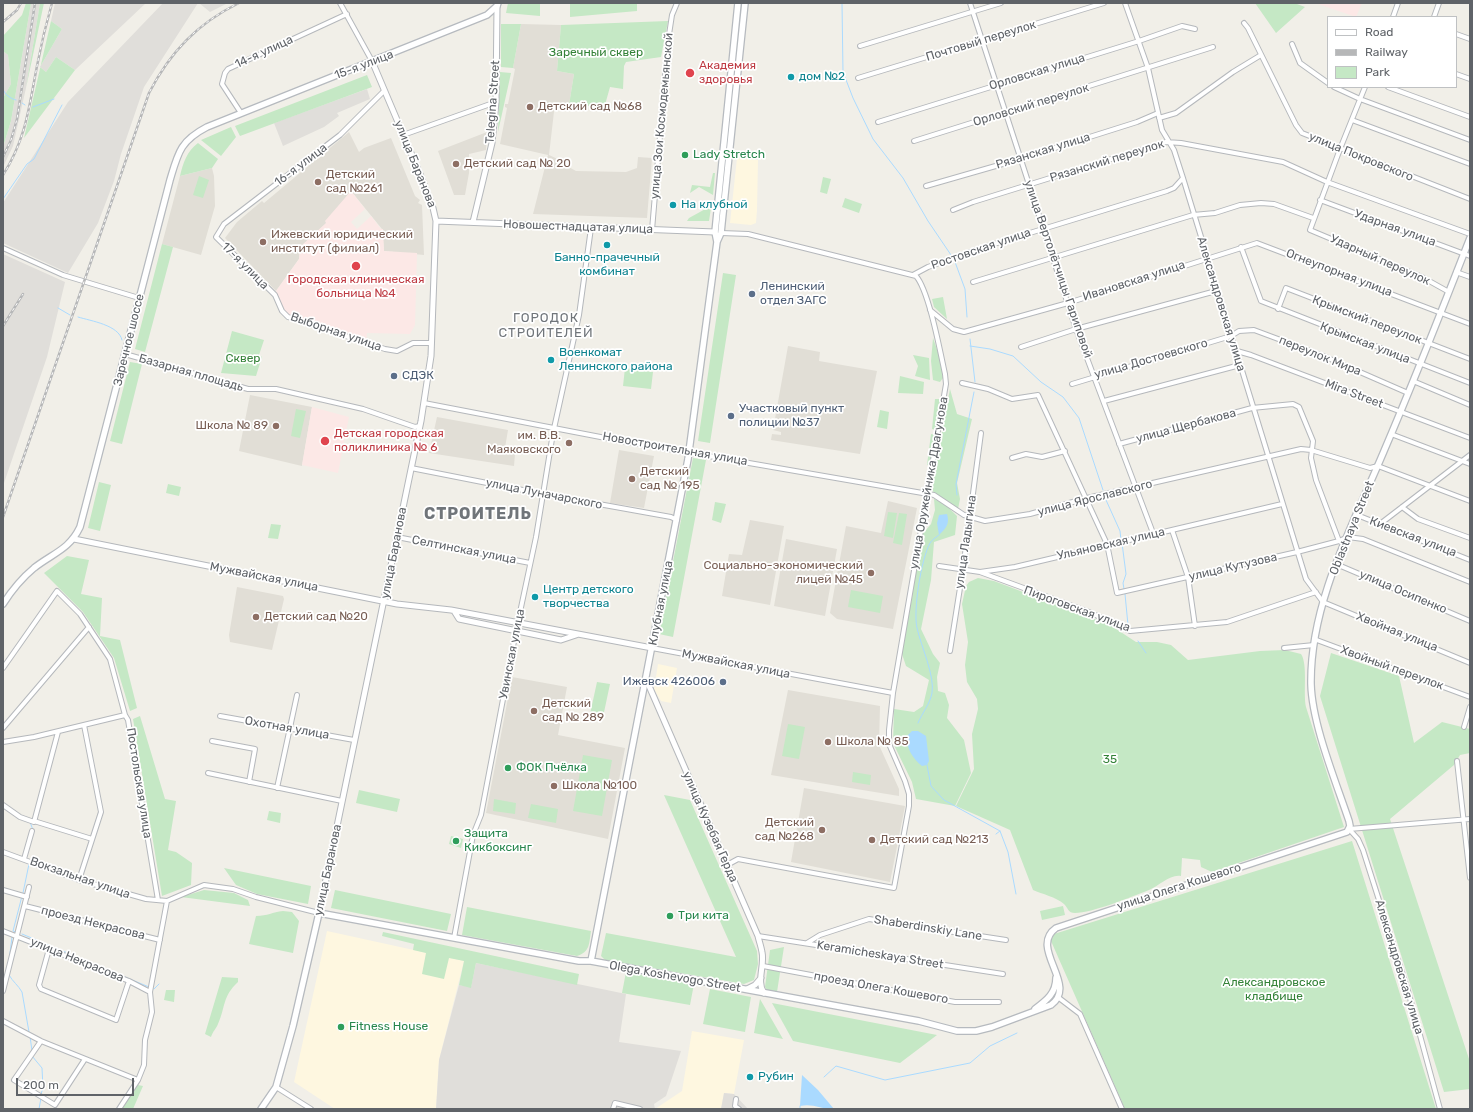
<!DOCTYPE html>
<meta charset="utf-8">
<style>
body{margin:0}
#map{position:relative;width:1473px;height:1112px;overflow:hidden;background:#f1efe8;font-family:Rubik,sans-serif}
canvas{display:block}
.frame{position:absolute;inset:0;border:4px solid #5f6368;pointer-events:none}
.legend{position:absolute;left:1327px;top:16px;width:130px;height:72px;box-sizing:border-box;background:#fff;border:1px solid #bfc1c3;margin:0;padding:5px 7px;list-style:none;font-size:12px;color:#5f6368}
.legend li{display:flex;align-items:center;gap:8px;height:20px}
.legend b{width:20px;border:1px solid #bfc1c3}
.scale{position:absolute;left:16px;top:1078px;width:118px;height:18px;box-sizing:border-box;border:2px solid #5f6368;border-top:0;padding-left:5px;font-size:12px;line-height:14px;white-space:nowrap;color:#5f6368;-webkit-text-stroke:3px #fff;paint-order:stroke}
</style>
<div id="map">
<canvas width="1473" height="1112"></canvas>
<div class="frame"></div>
<ul class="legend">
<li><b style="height:5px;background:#fff"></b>Road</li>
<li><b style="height:5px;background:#b6b7b8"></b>Railway</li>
<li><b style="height:11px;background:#c5e8c5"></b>Park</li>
</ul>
<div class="scale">200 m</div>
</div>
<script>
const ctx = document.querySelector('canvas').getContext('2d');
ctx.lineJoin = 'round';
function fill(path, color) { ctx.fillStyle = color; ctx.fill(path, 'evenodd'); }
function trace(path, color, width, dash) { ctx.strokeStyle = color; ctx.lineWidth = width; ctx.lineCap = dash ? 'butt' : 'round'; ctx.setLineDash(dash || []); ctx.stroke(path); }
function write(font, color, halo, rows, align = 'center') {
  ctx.font = font + ' Rubik,sans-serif'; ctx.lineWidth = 3.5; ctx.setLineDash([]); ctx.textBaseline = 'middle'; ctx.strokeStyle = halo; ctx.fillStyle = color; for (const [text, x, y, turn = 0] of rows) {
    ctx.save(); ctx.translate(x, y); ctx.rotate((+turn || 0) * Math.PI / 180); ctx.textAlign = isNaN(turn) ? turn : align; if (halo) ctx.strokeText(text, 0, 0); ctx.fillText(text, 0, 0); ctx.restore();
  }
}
const commercial = new Path2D(`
 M737,158L758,160L757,210L756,223L751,225L730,223Z
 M658,664L677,668L671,703L661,701L654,689Z
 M327,931L464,961L439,1060L436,1109H335L294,1082Z
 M692,1031L744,1040L734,1094L724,1093L721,1109H655L682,1091Z`);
const industrial = new Path2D(`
 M31,3H40L26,88L13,146L3,167V147L11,121Z
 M55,3H146L75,70L56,57L46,72L40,67L62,29L51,21Z
 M163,3H198L144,87L121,154L114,181L98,223L68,273L3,243V203L68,102Z
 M199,3H228L210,12Z
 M3,51L8,55L11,84L3,98Z
 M367,89L370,99L337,113L339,116L324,127L283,146L274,123Z
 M3,254L65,282L47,357L3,486Z
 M476,963L626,994L619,1042L681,1051L666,1096L654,1104L655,1109H436L439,1060L459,985L471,987Z
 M724,1093L734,1094L748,1109H721Z`);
const education = new Path2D(`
 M521,24L561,25L557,71L574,74L569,105L555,103L549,155L566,163L565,165L576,171L626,172L637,168L638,157L652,158L647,218L533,214L548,155L500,144L507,108L505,107V104H508L515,69L513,68Z
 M349,132L359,152L364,148L391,138L415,196L420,200L418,203L422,205L424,255L384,251L382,229L351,191L327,223L300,247L299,259L276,291L225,238L237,222L262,201L264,203Z
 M487,132L486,150L469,154V173L465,195H454L438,151Z
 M212,168L214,176L215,206L201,255L162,244L180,176Z
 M788,346L820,352L819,361L877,371L860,454L771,440L772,434L781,435V432L773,430Z
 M250,395L312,407L302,466L239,451Z
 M437,417L508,430L505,448L515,454L514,466L429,453Z
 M619,450L654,456L644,508L610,503Z
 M888,501L917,508L893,629L837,619L830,613L846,526L881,533Z
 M750,520L784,526L770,605L722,596L729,554L742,555Z
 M786,539L837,549L825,616L774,606Z
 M237,587L283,596L284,599L272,650L230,642L229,635Z
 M512,677L567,687L558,735L625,748L608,839L486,813Z
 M788,690L880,706L879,745L899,789V796L771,775Z
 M804,788L905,806L890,882L791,862Z`);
const medical = new Path2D(`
 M1315,3H1362L1356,17Z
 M351,191L365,209L351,222L357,229L371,216L381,229H383L384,251L417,253L415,325L410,334L367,333L366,342L292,317L285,312L280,302L276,291L299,259L300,247L326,223L325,221Z
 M312,407L349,417L338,473L302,465Z`);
const green = new Path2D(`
 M26,3H31L11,121L3,147V98L11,84L8,55L3,51V36L22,15Z
 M40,3H44L26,88Z
 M508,3H540V16L506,13Z
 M570,3H637V11L570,17Z
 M1255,3H1298L1297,4L1305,7L1276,33Z
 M51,21L62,29L40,67L46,72L56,57L75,70L24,138Z
 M668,21L661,57L626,62L624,66L623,89L610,87L603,112L591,106L569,105L574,74L557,71L561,25Z
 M501,24H521L513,68L501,67Z
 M500,72L511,73L498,132Z
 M367,75L372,87L240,136L235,126Z
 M231,127L236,137L221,156L201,140Z
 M198,143L218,159L212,168L180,176C183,163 187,151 198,143Z
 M713,173H715L713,195L699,187L690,193L692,185L710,187Z
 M199,176L209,180L203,198L193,195Z
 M823,177L831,179L827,194L820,192Z
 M845,198L862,204L859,213L842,207Z
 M712,202L709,221H687L689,218L709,207Z
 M162,244L173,247L145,352L135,349Z
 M723,273L736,275L710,443L698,441Z
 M943,297L947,319L934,307L932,299Z
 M232,331L264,340L259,355L262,357L256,376L221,373Z
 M933,338L940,358L943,378L940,382L933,380L931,361Z
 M913,355L929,358L930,380L915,376L918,366Z
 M130,362L142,364L122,444L110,441Z
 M625,368L653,372L651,389L623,386Z
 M900,376L924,382L923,394L898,393Z
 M950,389L957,414L972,419L957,483L960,499L958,509L931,490Z
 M935,399H942L936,430L932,429Z
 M296,409L306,411L300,438L291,436Z
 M880,410L889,412L887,429L877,427Z
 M931,434L935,435L930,465H927Z
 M693,458L706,460L673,637L659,634Z
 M99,482L111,485L100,531L88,528Z
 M168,484L181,487L179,496L166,493Z
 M934,499L945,504L957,516L955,535L934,542L931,580L921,629L933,654L940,663L937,677L938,691L945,693L949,705L947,718L964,740L971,773L955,806L916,799L912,782L893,743L894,709L914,712L923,706L929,680L906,666L902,654L905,629L912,598L921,536L931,524L935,510Z
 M715,502L726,504L721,523L712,520Z
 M888,512L897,513L893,538L884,536Z
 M899,513L907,514L902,545L893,543Z
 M271,524L281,525L278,539L268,538Z
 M67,556L89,560L81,594L102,598L100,636L120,640L137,708L130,711L114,658L83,612L44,573Z
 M978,578L994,581L1097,620L1110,625L1136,642H1157L1171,645L1188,660L1260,651L1285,650L1301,654C1308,664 1303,693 1306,707L1344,827L1212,872L1201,867L1200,860L1182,858L1181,876C1170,874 1159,886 1149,890C1131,897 1092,913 1075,913C1068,913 1068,908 1064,904C1056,897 1042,894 1033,890L1010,830L956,806L974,769L972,734L978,709L977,699L967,682L965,665L968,642L962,604L966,586L969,582Z
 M851,590L883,596L880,613L848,607Z
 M1331,653L1399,676L1414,743L1442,722L1470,729V753L1460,755L1454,765L1390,819L1470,1062V1089L1444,1092L1320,696Z
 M597,682L610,684L603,717L590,714Z
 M140,716L165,799L176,801L168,850L176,852L192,863L191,885L162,896L133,719Z
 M788,724L805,727L799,759L782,756Z
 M583,755L612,760L602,816L573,811Z
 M853,772L871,775L870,785L852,782Z
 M359,790L400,799L397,812L356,803Z
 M664,795L690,800L757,951L758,964L754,980L744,984L605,960L601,956L606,933L736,957Z
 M494,799L516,803L515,814L493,811Z
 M531,804L558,809L556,823L528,818Z
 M269,811L281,813L280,823L267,820Z
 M451,836L463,839L461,848L449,844Z
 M1352,841L1436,1109H1125L1051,941L1054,934Z
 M224,868L311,886L308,904L257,894L236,885Z
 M204,890L234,893L248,900L250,906L181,897Z
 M335,890L451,914L447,931L331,908Z
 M1063,906L1065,915L1042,920L1040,911Z
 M467,907L591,931C589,944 590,952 577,956L462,935Z
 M283,911L292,912L299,921L293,953L249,944L256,916C268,916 272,912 283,911Z
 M383,932L579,974L577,985L476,963L471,988L459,985L464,961L449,958L444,979L422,974L426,953L413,950L414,944L382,936Z
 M784,947L777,992L767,990L765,987L770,950Z
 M626,972L694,984L690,1005L622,993Z
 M222,977L238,978V982C222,997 226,1006 218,1024C216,1029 213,1031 211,1037L205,1034Z
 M710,989L751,997L745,1032L703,1024Z
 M166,990H175L174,1002L164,1000Z
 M760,999L783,1039L754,1033Z
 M772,1003L937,1035L900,1063L793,1041Z
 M138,1085L143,1086L133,1109H120Z`);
const water = new Path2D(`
 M947,514C950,524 946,528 939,535L937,523L939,515Z
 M912,731H918L926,736L929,761L927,765L922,766C913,759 906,748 907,736Z
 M802,1075L818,1090L834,1109C821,1109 812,1103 800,1106Z`);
const stream = new Path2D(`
 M842,3L843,72L853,98L873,139L903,178L928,221L951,255
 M3,89C4,94 11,99 16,100
 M22,103L25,105
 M33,107L54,99
 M3,199L27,164L34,159L62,105
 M955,262L965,289L967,317
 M58,308L70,315
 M78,317C91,321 119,325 122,340
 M970,339L975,382
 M970,346L990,349L1013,356L1041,382L1063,397L1079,418L1103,490
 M957,495L956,484L974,392
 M1106,500L1120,531L1121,540
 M1122,543L1126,574L1123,583L1124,589
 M1125,594L1128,625
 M1138,641L1146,653
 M918,723C922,713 930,704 932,693C935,676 921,646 917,628C913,610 921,560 930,543C932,540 936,537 939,535
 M927,765L931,786L944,800L1000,831L1008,852L1016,894
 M30,822L33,830
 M996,834L1000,831
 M23,893L29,864
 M16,932L13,931L22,896
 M22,934L149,987
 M9,961L12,937
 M9,975C13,982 18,985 22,992L29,1032
 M154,989L159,984
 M30,1036L32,1051
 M32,1056L42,1068L43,1088L41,1094
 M824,1077L836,1066L885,1080L970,1063L990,1046L1017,1033
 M800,1106V1109
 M39,1109L41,1098`);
const minor = new Path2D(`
 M340,3L372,61
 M970,3L1076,329L1153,533
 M1125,3L1148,68L1162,130L1174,150L1183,178L1306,579L1323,602L1470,663
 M1393,17L1398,3
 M1434,17L1439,3
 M1244,23L1248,28L1296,125L1302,133L1470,199
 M1456,34L1470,39
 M1292,44L1300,63L1328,83
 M860,46L1001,3
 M1456,74L1470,79
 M858,78L1104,3
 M1334,87L1360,99L1470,140
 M1365,87L1340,149L1310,230L1422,277L1449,292
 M1388,87L1470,117
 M384,91L340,135L224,224L216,237L275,295L282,311L288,317L385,349L397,351L413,343H431
 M241,113L222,84L225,73L228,69L347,14
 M1159,118L1176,113L1233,72L1261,55
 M1352,120L1470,164
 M878,122L1139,41L1182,26L1195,29
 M403,135L496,102
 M914,141L1213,47
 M926,186L1020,159L1137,122L1158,113
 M1320,200L1470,256
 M953,210L973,202L1166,142L1181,143L1283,162L1327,182L1470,234
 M652,230L668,41L672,15L677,3
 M721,233L748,234L916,276C929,291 940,351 945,374L946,384L893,693L889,730V744L905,781L909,794V806L894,888L738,859L727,865
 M1241,247L1261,301L1470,383
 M3,248L63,275L139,298
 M1456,272L1470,277
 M913,275L928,267L984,247L1167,191L1174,188L1183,178
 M973,282L1193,215L1215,213L1240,205L1261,203L1274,204L1313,218
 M1278,309L1286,288L1470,359
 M930,310L953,329L964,332L1068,303L1257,243L1470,324
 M1021,347L1076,329L1216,291
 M1237,351L1251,355L1470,438
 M125,354L248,389H276L363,409L415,427L420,426
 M1413,381L1470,405
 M962,383L988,389L1012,399L1038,395L1107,544L1117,593L1297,552L1339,541L1348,537L1363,539L1470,582
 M1072,384L1231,336L1239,331L1254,330L1321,355L1408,393
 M1104,401L1240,365
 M424,403L616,440L934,495L964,515L985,521L1030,514L1087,498L1301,449L1311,450L1370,468L1378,466L1470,501
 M1391,434L1470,464
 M1119,444L1252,408L1293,404L1299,407L1313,441L1311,458L1316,480L1339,541
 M1012,458L1026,454L1042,457L1065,451
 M411,468L543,494L671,517L677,520
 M1402,507L1418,519L1470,538
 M1357,515L1470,560
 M1380,524L1470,455
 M1172,530L1188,577L1195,626
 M397,537L530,563
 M1336,564L1470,621
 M939,566L980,572L1015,567L1282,504
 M980,572L1089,612L1130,631L1227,622L1316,592
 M1314,639L1470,697
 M652,648L893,693
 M1284,648L1314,645
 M950,651L963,569L981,433
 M3,668L57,591L80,614L110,659L125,715L128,720L158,900
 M220,716L354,740
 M1464,727L1470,707
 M3,728L89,627
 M212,741L255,749L249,782
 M3,742L34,737L125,715
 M1457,761L1470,878
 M208,773L342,801
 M277,788L297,695
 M3,805L20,817L34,822L58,732
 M34,821L92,839
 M1349,829L1358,839L1363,850L1408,991L1440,1109
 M1349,829L1470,819
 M3,852L79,880L146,899L167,901L204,885L233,889L256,897L319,913
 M24,859L32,831
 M79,880L101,812L84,725
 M3,890L27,897
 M25,906L160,940
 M3,931L129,981L150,992
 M758,936L1003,974
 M454,938L473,835L481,815L516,631L536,537L553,433L579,315L591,228
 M807,943L820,935L869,919L1006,940
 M49,949L39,985L41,989L116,1020L129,981
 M763,966L955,1002H999
 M3,991L29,887
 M1059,998L1080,1014L1122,1109
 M3,1021L41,1041L138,1080
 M41,1041L14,1080L55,1105L85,1059
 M276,1087L311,1109
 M736,1099L735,1106L739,1109
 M119,1109L138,1080L144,1065L145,1040L152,1012L150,992L167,901
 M613,1109L615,1103L640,1109`);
const tertiary = new Path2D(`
 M436,221L715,232
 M473,222L492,143L496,102L497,6
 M74,539L397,604L451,610L652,648
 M454,611L459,619L561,640L576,635
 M646,679L758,936C759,941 761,946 762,952C765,965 756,982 764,993
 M319,913L421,421L431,356L436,221L433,208L420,174L372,61
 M747,989L755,985L761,978`);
const secondary = new Path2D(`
 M717,242L721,233L722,223L745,3
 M3,604C12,590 22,578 34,568C53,553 69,550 80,527L170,180C178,153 180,141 207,127L487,15L497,6L498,3
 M591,961L688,459L717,242L715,232L738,3
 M1035,1009C1047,1000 1056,993 1056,978
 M261,1109L276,1087L293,1026L319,913L579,961H591L919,1021L957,1031H976L992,1027L1051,1005C1079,985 1028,948 1056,928L1347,832L1350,826L1349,821C1336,782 1312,724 1311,684C1310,602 1353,525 1384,451C1414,381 1442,310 1470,238`);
const rail = new Path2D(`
 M3,22L17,10L21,3
 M3,157L11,140L17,119L35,3
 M3,175C26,139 29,107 37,66C41,45 46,24 52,3
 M3,326L23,294
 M3,517L149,93C170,52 198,23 239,3`);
const markers = [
 [690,73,5,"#e0444e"],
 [791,77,4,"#0f9aa8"],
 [530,107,4,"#8d6e63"],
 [685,155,4,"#2e9e5b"],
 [456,164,4,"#8d6e63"],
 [318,182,4,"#8d6e63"],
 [673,205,4,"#0f9aa8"],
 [263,242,4,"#8d6e63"],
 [607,245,4,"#0f9aa8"],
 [356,266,5,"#e0444e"],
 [752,294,4,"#5c6f8a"],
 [551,360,4,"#0f9aa8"],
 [394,376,4,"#5c6f8a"],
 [731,416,4,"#5c6f8a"],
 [276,426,4,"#8d6e63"],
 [325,441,5,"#e0444e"],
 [569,443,4,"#8d6e63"],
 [632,479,4,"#8d6e63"],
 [871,573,4,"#8d6e63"],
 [535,597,4,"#0f9aa8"],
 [256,617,4,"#8d6e63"],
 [723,682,4,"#5c6f8a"],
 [534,711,4,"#8d6e63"],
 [828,742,4,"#8d6e63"],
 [508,768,4,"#2e9e5b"],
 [554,786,4,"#8d6e63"],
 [822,830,4,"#8d6e63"],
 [872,840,4,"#8d6e63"],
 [456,841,4,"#2e9e5b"],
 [670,916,4,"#2e9e5b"],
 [341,1027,4,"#2e9e5b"],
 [750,1077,4,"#0f9aa8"]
];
const streetNames = [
 ["Почтовый переулок",981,41,-17],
 ["14-я улица",264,52,-25],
 ["15-я улица",364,65,-21],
 ["Орловская улица",1037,72,-17],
 ["Telegina Street",493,102,-86],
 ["Орловский переулок",1031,105,-17],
 ["улица Зои Космодемьянской",662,116,-85],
 ["Рязанская улица",1043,151,-17],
 ["улица Покровского",1361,157,22],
 ["Рязанский переулок",1107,161,-17],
 ["улица Баранова",415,164,68],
 ["16-я улица",301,165,-37],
 ["Новошестнадцатая улица",578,227,2],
 ["Ударная улица",1395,228,20],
 ["Ростовская улица",981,249,-19],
 ["Ударный переулок",1380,260,24],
 ["17-я улица",245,266,45],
 ["улица Вертолётчицы Гариповой",1058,269,71],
 ["Огнеупорная улица",1339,273,21],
 ["Ивановская улица",1134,281,-18],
 ["Александровская улица",1221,304,73],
 ["Крымский переулок",1367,320,21],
 ["Выборная улица",336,332,19],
 ["Заречное шоссе",129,340,-76],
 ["Крымская улица",1365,343,21],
 ["переулок Мира",1320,356,22],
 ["улица Достоевского",1151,359,-16],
 ["Базарная площадь",191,373,16],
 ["Mira Street",1354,394,21],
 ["улица Щербакова",1186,426,-15],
 ["Новостроительная улица",675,449,10],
 ["улица Оружейника Драгунова",929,483,-80],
 ["улица Луначарского",544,494,11],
 ["улица Ярославского",1095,498,-14],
 ["Oblastnaya Street",1352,528,-68],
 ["Киевская улица",1413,537,21],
 ["улица Ладыгина",966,542,-82],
 ["Ульяновская улица",1111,544,-13],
 ["Селтинская улица",464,550,11],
 ["улица Баранова",394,553,-79],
 ["улица Кутузова",1233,567,-13],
 ["Мужвайская улица",264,577,11],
 ["улица Осипенко",1403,592,23],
 ["Клубная улица",661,603,-79],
 ["Пироговская улица",1077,609,20],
 ["Хвойная улица",1397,632,22],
 ["Увинская улица",512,654,-79],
 ["Мужвайская улица",736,664,11],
 ["Хвойный переулок",1392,668,20],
 ["Охотная улица",287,728,10],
 ["Постольская улица",139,783,81],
 ["улица Кузебая Герда",710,827,66],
 ["улица Баранова",328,870,-78],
 ["Вокзальная улица",80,878,19],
 ["улица Олега Кошевого",1179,887,-18],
 ["проезд Некрасова",93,923,14],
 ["Shaberdinskiy Lane",928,928,9],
 ["Keramicheskaya Street",880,955,9],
 ["улица Некрасова",77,960,22],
 ["Александровская улица",1399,967,73],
 ["Olega Koshevogo Street",675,977,10],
 ["проезд Олега Кошевого",881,988,10]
];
const parkNames = [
 ["Заречный сквер",596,53],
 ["Сквер",243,359],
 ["35",1110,760],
 ["Александровское",1274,983],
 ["кладбище",1274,997]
];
const healthNames = [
 ["Академия",699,66],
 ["здоровья",699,80],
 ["Городская клиническая",356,280,"center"],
 ["больница №4",356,294,"center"],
 ["Детская городская",334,434],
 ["поликлиника № 6",334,448]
];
const cultureNames = [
 ["дом №2",799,77],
 ["На клубной",681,205],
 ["Банно-прачечный",607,258,"center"],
 ["комбинат",607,272,"center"],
 ["Военкомат",559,353],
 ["Ленинского района",559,367],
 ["Центр детского",543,590],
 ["творчества",543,604],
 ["Рубин",758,1077]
];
const educationNames = [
 ["Детский сад №68",538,107],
 ["Детский сад № 20",464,164],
 ["Детский",326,175],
 ["сад №261",326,189],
 ["Ижевский юридический",271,235],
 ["институт (филиал)",271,249],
 ["Школа № 89",268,426,"right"],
 ["им. В.В.",561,436,"right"],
 ["Маяковского",561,450,"right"],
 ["Детский",640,472],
 ["сад № 195",640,486],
 ["Социально-экономический",863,566,"right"],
 ["лицей №45",863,580,"right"],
 ["Детский сад №20",264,617],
 ["Детский",542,704],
 ["сад № 289",542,718],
 ["Школа № 85",836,742],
 ["Школа №100",562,786],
 ["Детский",814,823,"right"],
 ["сад №268",814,837,"right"],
 ["Детский сад №213",880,840]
];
const leisureNames = [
 ["Lady Stretch",693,155],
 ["ФОК Пчёлка",516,768],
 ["Защита",464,834],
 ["Кикбоксинг",464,848],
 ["Три кита",678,916],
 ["Fitness House",349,1027]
];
const serviceNames = [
 ["Ленинский",760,287],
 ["отдел ЗАГС",760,301],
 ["СДЭК",402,376],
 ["Участковый пункт",739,409],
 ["полиции №37",739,423],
 ["Ижевск 426006",715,682,"right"]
];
const neighbourhoodNames = [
 ["ГОРОДОК",546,318],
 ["СТРОИТЕЛЕЙ",546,333]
];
const districtNames = [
 ["СТРОИТЕЛЬ",478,514]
];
fill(commercial, '#fef7e0');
fill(industrial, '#e0deda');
fill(education, '#e1ded6');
fill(medical, '#fce8e6');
fill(green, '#c5e8c5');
fill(water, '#aadaff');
trace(stream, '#aadaff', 1);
trace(minor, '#b5b8bc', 6);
trace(tertiary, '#b5b8bc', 7);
trace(secondary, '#b6babf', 8);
trace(minor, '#fff', 4);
trace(tertiary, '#fff', 5);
trace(secondary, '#fff', 5.5);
trace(rail, '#b6b7b8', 2.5);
trace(rail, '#fff', 1, [3]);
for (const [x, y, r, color] of markers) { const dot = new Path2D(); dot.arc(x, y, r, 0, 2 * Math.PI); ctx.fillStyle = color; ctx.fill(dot); trace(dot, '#fff', 1.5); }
write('12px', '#5f6368', '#fff', streetNames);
write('12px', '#348238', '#fff', parkNames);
write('12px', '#be3a42', '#fff', healthNames, 'left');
write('12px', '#0d838f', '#fff', cultureNames, 'left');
write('12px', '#785e54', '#fff', educationNames, 'left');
write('12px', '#27864d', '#fff', leisureNames, 'left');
write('12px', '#4e5e75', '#fff', serviceNames, 'left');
ctx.letterSpacing = '1px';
write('13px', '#70757a', '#fff', neighbourhoodNames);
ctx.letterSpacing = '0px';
ctx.letterSpacing = '1px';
write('bold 16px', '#70757a', '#fff', districtNames);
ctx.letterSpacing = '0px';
</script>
